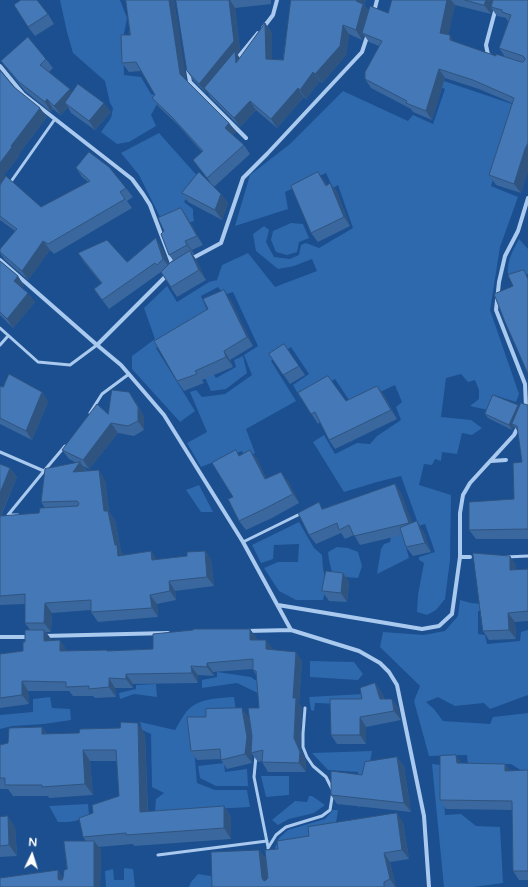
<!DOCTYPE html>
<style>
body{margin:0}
#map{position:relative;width:528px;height:887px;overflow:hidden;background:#1b4f8f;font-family:"Varela Round",sans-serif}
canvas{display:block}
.north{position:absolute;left:12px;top:835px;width:40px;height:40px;-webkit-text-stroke:3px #1b4f8f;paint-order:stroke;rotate:4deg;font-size:11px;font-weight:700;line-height:16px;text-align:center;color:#fff}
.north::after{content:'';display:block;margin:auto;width:14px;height:18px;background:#fff;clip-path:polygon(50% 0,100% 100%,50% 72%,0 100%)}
</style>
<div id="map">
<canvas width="528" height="887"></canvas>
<div class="north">N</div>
</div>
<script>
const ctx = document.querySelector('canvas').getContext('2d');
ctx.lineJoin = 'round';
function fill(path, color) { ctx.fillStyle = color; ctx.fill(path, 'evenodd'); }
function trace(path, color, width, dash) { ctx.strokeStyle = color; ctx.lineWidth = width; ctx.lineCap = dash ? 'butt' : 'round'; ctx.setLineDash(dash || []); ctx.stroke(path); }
const green = new Path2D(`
 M60,0H120L127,18L123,39L124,75L141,77L151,94L161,97L151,115L156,126L129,142L117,144L101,132L111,118L113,108L110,103L105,81L73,53L67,32Z
 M432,77L518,106L505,140L491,186L518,197L500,247L490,310L519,394L516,402L494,395L488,410L470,406L479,399V390L475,380L468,382L461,374L446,378L441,417L471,420L482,428L472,435L462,433L457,454L442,452L441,461L435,459L432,465L424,464L419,485L451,495L450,560L445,599L436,610L427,615L417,612L418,595L424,563L419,560V557L435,552L425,524L419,526L401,476L377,482L344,492L313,442L324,435L335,454L357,443L370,444L377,436L401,420L396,407L402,402L395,385L355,404V438L351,442L339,422L349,400L335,379L301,399L293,385L309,374L291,347L271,361L296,401L246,429L255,453L246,458L242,451L201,467L187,443L207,432L190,392L196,390L202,397L225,394L252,375L244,355L258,346L233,292L224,295L218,287L201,296L210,317L156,348L195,411L180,422L132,369V356L155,339L144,308L167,286L177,302L209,282L217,280L222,265L248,253L275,287L317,271L312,259L294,266L278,269L256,251L253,234L264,226L269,230L266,242L274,257L290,259L299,255L301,245L306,243L319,248L353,228L338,185L333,188L326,173L285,192L288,209L235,226L250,175L290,144L343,91L408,121L413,115L433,124L445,89L431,83Z
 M159,133L200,179L184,202L193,209V215L194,221L185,224L162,221L139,175L121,153Z
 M291,223L303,224L309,238L299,242L297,252L287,255L276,252L271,240L273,231Z
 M519,239L528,249V274L509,279C505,264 512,252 519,239Z
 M243,356L247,373L226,389L211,391L204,375L211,370L216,378L236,367L234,360Z
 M199,485L213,512H201L186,490Z
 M299,522L314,548L322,555L323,569L327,584L323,600H296L279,591L264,568L278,562H298L299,544L274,545L273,559L261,563L252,545Z
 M402,533L409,558L377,574L381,549L384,544L390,542L391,536Z
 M337,547L348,548L358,552L362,566L358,578L333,576L329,560L328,552Z
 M460,600L471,603L493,605L494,610L478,611V634L485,635L487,644L520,641L521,632L528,630V695L490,709L484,703L455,706L438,697L426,702L434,709L443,721L490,724L493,717L528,713V771H522L511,764L468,765L467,755L429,756L414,701L420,686L380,647L383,632L424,635L445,631L458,616Z
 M310,661L354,662L363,674L358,680L310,677Z
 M217,672L251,677L270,691L266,697L237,683L202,688V680L217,677Z
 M156,684L157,697L134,694L120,699L119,693L136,689V685Z
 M363,694L365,710L344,704L315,703L314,711L311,710L309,697Z
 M50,697L52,708L70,709L71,720L44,724L12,726L0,729V715L33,712V699Z
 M234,697L236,712L209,722L192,723L197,783L215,790H247L250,807L155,812L156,799L164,793L152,787L151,734L142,730L140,722L175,730C180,722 185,710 194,705C205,698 221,698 234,697Z
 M372,751L369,768L358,809V772L328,770L312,753Z
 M224,763L225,772L247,769L248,786H216L200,778L198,766Z
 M432,764L442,765L445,815L461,814L476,826L500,827L503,883L473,887H444Z
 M261,776H289V795L266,797Z
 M309,796H312L325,805L314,813L289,819L278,825L272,820L295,801L307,802Z
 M88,804L89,815C78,822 70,822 58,822L49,806Z
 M333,810H338L335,829L276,860L275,848L279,838L288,830L325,819Z
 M124,868L133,869L135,887H106L105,871L113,869L114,880H124Z
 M198,874L211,876L216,887H189L191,882Z`);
const service = new Path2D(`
 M10,183L55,119
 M0,328L38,362L70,365L97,345
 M0,345L8,336
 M90,413L102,394L129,374
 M0,452L44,471L65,446
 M18,515H8L44,471
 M243,542L302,513
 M506,557L528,556
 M256,756L254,777L268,847
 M268,848L276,835L286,827L322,816L330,810L333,791L326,777L313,766L307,757L303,747V734L305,708
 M158,855L267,841`);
const minor = new Path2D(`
 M374,12L377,0
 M263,28L273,15L277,0
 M489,55H488L486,45L498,0
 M236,60L258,33
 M0,66L23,94L132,179L143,194L150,205L173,266
 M188,70L190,82L246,138
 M191,259L221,243L243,178L267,154L362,52L368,34
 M0,260L97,345L121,365L164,415L243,542L291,630
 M97,345L167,275
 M525,409L526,407L525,384L496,310L499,282L505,256L518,231L528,198
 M491,461L506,460
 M460,557H470
 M278,605L422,629L439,626L452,614L460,557V513L463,495L470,483L514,435L518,427
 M246,631L291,630L359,651L380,663L389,672L397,685L424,816L429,887
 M44,636L168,633
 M0,637H30`);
const wall = new Path2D(`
 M125,0H174L186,80L229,123L236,132L233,135L244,145L250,154L214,187L221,194L228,203L222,220L188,202L182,193L210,182L193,160L202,152L178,125L159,107L152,98L155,95L141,71L129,72L122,63L130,35L126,2Z
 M176,0H271V4L235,8L240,50L237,54L240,58L265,23L272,33V59L283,60L291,0H366L364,5L369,11L388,13L392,0H528V171L521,193L496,185L489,175L512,103L479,89L445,78L432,120L413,112L411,109L371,88L365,79L379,46L369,42L364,35L362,40L349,34L346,55L322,83L320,81L306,99L304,97L277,128L256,110L240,127L211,98L207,92L206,93L193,80L187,71ZM455,5L491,14L492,9L497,16L506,18L508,22L499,48L505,57L496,56L454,42L448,35Z
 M48,14L54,24L35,36L28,27Z
 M46,59L53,68L49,72L72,93L111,112L95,130L71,113L68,107L61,115L53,109L51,112L25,91L8,70L1,61Z
 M0,70L14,87L47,117L18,155L19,156L4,175L6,177L41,207L88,182L82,177L76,168L126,188L133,197L127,201L132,208L54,254L50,250L28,280L5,260L0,253V249L15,231L0,220Z
 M325,181L327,186L330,183L337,192L350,226L318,242L311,233Z
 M181,208L187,217L203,245L192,250L194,254L193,255L197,261L206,280L177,297L161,272L109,309L94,289L101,283L84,262L78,253L127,262L162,248L168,264L173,260L169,255L164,231Z
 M0,261L18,276L24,286L22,288L35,302L13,328L0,315Z
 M230,299L253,346L230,360L233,367L202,380L204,383L184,391L177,381Z
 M284,344L305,375L290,384L269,354Z
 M0,386L3,387L42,392L48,402L32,440L0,424Z
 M377,386L384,395L397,419L335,449L329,440L320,422L318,424L298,393L346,401Z
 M136,402L144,417V430L134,436L118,433L89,469L83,466L87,471L105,480L109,512L115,520L121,551L123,555L157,560L187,556L205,551L211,560L214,586L175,591L176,600L157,604L158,617L98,622L91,612V610L52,613L51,632H46L51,639V641L60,640L66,650V651H107L153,649L250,629L257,639V640H266L273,650L302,661L299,704L302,708L300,747L306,761V772H268L262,762V761L258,762L252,754V763L227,769L221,760V759L197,760L191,751L249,717L252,741L259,708L256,675L253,670V669L213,672L214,676L198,675V683L133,684V688H115L116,697L95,698L93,696H73L69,691H28L29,704L0,708V654L23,651L25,642L30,630L25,623V604L0,605V464L10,468L17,477L1,516L39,513L45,508L41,502L77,463L69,459L62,450L108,414Z
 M528,405V539H476L469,530L514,499L522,462L518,432L514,426L512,430L488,418L485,414Z
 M250,450L257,459L266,478L288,481L299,503L272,518L246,530L239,521L233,497L240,455Z
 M395,484L401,493L412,523L423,531L431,552L413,556L406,547L402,535L360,545L354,535L345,539L341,533L316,544L309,535L324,509Z
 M516,565V570L528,569V621L515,622L516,639L489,640L483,631Z
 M343,573L349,582L347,602L329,601L322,591Z
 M375,683L382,693L384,699H392L398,708L401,720L366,727V744H337L331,735Z
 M42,727L47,734H145L148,812L224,806L231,817V839L134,846L133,844L98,847L101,850L100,887H0L63,878L67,869L86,841L83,837L93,813L119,796L117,761H90L93,795L49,798L48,796H13L8,789H0V745L8,743Z
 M397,757L404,766L411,812L337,804L331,795L362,775Z
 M462,764H505L510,771L528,770V880H519L513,871L512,810L446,809L440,800Z
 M0,817L15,827L17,856L0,857Z
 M403,822L409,859L390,862L396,887H212L259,850L266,859L278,849Z`);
const shadedWall = new Path2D(`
 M169,0H174L187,83L180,74Z
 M229,0H230L235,8L240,50L237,54L241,60L204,88L207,92L206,93L199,84Z
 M357,0H366L364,5L370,13L362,33L364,35L362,40L356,30Z
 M447,0H451L455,5L447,42L440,33Z
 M486,0H495L491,7L492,9L491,14L484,5Z
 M265,23L272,33V68L266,59Z
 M343,25L349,34L346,55L322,83L315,74Z
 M450,35L456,45L450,40Z
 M439,69L445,78L432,120L426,111Z
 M313,72L320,81L306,99L300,90Z
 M298,88L304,97L277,128L271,119Z
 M70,89L76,98L65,103L68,107L61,115L54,106Z
 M47,99L53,109L51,112L45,102Z
 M250,101L256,110L240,127L234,118Z
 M104,103L111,112L95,130L89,121Z
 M40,108L47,117L18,155L19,156L4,175L8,181L0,193V163L11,146Z
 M229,123L236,132L231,137L225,128Z
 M528,143V171L521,193L514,184L525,149Z
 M318,172L325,181L333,196L326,186Z
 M330,183L337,192L350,226L344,217Z
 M221,194L228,203L222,220L215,210Z
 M181,208L187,217L203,245L197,236Z
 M156,238L162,248L170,268L163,259Z
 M43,241L50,250L28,280L22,271Z
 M185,241L192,250L194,254L187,245Z
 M190,251L197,261L206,280L199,270Z
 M18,276L24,286L21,291L14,281Z
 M224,290L230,299L253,346L247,337Z
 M28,293L35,302L13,328L7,319Z
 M224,351L230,360L233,367L226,357Z
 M377,386L384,395L397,419L391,410Z
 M42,392L48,402L32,440L26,431Z
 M129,392L136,402L144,417V430L138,421Z
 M518,405L521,409L512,424L514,426L512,430L509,425Z
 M111,423L118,433L89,469L83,460Z
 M250,450L257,459L271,488L265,479Z
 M80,462L87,472H73Z
 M10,468L17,477L0,517V493Z
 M99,470L105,480L109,512L115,520L121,551L123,554L125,565L118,556L115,545L104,511Z
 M281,472L288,481L299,503L293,494Z
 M395,484L401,493L416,532L409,523Z
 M417,521L423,531L431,552L425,543Z
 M151,551L158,561L152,560Z
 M205,551L211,560L214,586L207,577Z
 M510,556L516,565V579L510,570Z
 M343,573L349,582L347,602L341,593Z
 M169,581L175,591L176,600L170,591Z
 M150,595L157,604L158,617L152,608Z
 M45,603L52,613L51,632L44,623Z
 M508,613L515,622L516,639L509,630Z
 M250,629L257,639L256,649L250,640Z
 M44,630L51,639L50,651L44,641Z
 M60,640L66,650L67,660L60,651Z
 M266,640L273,649V658L266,649Z
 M296,652L302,661L299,704L302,708L300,747L306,761V772L299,763L294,738L293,698Z
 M207,663L213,672L214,676L207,667Z
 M191,666L198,675V683L192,673Z
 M126,674L133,684V688L126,679Z
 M109,678L115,688L116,697L109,687Z
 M22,681L28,691L29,704L22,695Z
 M375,683L382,693L386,708L380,699Z
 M392,699L398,708L401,720L394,711Z
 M242,708L249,717L253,746L251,753L252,754V763L245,754Z
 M360,717L366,727V744L360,735Z
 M138,723L145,734L148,823L140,812Z
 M42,727L50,738L42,734Z
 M83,750L90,761L93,795L85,784Z
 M456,755L462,764L457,763Z
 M397,757L404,766L411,812L404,803Z
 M505,764L512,773L505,771Z
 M224,806L231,817V839L224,828Z
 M397,813L403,822L409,859L402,850Z
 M8,816L15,827L17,856L9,845Z
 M94,841L101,850L100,887H94Z
 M259,850L266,859L268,887L262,878Z
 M384,853L390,862L396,887H395L390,879Z
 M58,870L64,880V887L58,879Z`);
const building = new Path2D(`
 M21,0H37L48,14L28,27L14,5Z
 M126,0H169L180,74L229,123L225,128L244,145L207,178L193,160L203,151L171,116L152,98L155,95L136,62L122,63L121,35H130Z
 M176,0H229L234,41L199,84L187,71Z
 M291,0H357L356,1L363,4L356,30L343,25L340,46L315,74L313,72L300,90L298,88L271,119L250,101L234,118L204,88L235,51L236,63L265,23L266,59L283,60Z
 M392,0H447L440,33L450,35V40L496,56V54L521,62H523L525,60V58L523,56L499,48L511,15L502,12V10L491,7L493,0H528V143L525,149L514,184L489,175L514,98L473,80L439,69L426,111L406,103L407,101L365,79V72L382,41L362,33L370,6L388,13Z
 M465,0H486L484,5Z
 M28,37L46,59L40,65L70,89L54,106L47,99L45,102L19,82L1,61Z
 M0,70L14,87L40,108L11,146L12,147L0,163Z
 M78,84L104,103L89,121L65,103Z
 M89,152L109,167L126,188L120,192L125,199L48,244L43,241L22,271L0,252V249L17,229L0,216V185L6,176L41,207L90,181L76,168Z
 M199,172L221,194L215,210L182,193Z
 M318,172L326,186L330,183L344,217L311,233L291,186Z
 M181,208L197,236L185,241L187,245L169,255L161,234L164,231L158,218Z
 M156,238L163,259L157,265L155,263L102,300L94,289L102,283L78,253L107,240L127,262Z
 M190,251L199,270L171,287L161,272L170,263Z
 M0,261L18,276L14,281L28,293L7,319L0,312Z
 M524,270L528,279V374L505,322L494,294L513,286L508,275Z
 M224,290L247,337L224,351L226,357L195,371L197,374L177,381L154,341L208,309L203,299Z
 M284,344L299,366L283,375L269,354Z
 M9,374L42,392L26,431L0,418V386L3,387Z
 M328,376L346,401L377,386L391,410L329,440L315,412L311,414L298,393Z
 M112,390L129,392L138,407V421L128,426L111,423L83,460L62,450L97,404L108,414Z
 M493,395L518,405L509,425L485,414Z
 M521,403L528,405V529L469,530V502L514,499L513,463L522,462L517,426L512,424Z
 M236,450L239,456L250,450L265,479L281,472L293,494L266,508L239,521L228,499L233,497L212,463Z
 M80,462L73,472L99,470L104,511H108L115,545H117L118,556L151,551L152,560L187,556V552L205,551L207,577L169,581L170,591L150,595L152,608L91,612V600L45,603L44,623H25V594L0,596V516L39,513L40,508L78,506L79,503L77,501L41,502L45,469Z
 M0,464L10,468L0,493Z
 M395,484L409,523L354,536L349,525L339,530L337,523L309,535L298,513L319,502L322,509Z
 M417,521L425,543L406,547L400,528Z
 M473,553L510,556V570L528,569V611L508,613L509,630L483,631Z
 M326,571L343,573L341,593L322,591Z
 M193,629H250V640H266V649L296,652L293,698H296L294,738L300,752L299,763L262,762L263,750L251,753L252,736L248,708H259L256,671L253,670V659L207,663V667L191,666L192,673L126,674V679L109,678V687L89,689V686L66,687V682L22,681V695L0,698V654L23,651V642H25V630H44V641L60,640V651L107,650V651L153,649V634L193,630Z
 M375,683L380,699H392L394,711L360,717V735H331L330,699H362L360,688Z
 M242,708L247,737L245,754L221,760L220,749L191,751L187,717H206V709Z
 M121,722L138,723L140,812L224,806V828L126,835V833L83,837L79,818L93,813L92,805L119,796L116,750H83L85,784L42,787V785H5V778H0V745L8,743L9,728L42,727V734L79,733L80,729L120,728Z
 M456,755L457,763L505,764V771L528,770V871H513L512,801L440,800V756Z
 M397,757L404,803L331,795V771L362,775L365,762Z
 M397,813L402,850L384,853L390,879L384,882V887H212L211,852L259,850L262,878L263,880L265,881L268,878L265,850L278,849L277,841L309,836L308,827Z
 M8,816L9,845L0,846V817Z
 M64,841H94V887H0V878L58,870V879L59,880H62L63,878L64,870L67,869Z`);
fill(green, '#2e69ad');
trace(service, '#a9c9ee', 3);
trace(minor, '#a9c9ee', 4);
fill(wall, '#3a679d');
fill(shadedWall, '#305480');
fill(building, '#4478b7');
trace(building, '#305480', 1);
</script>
